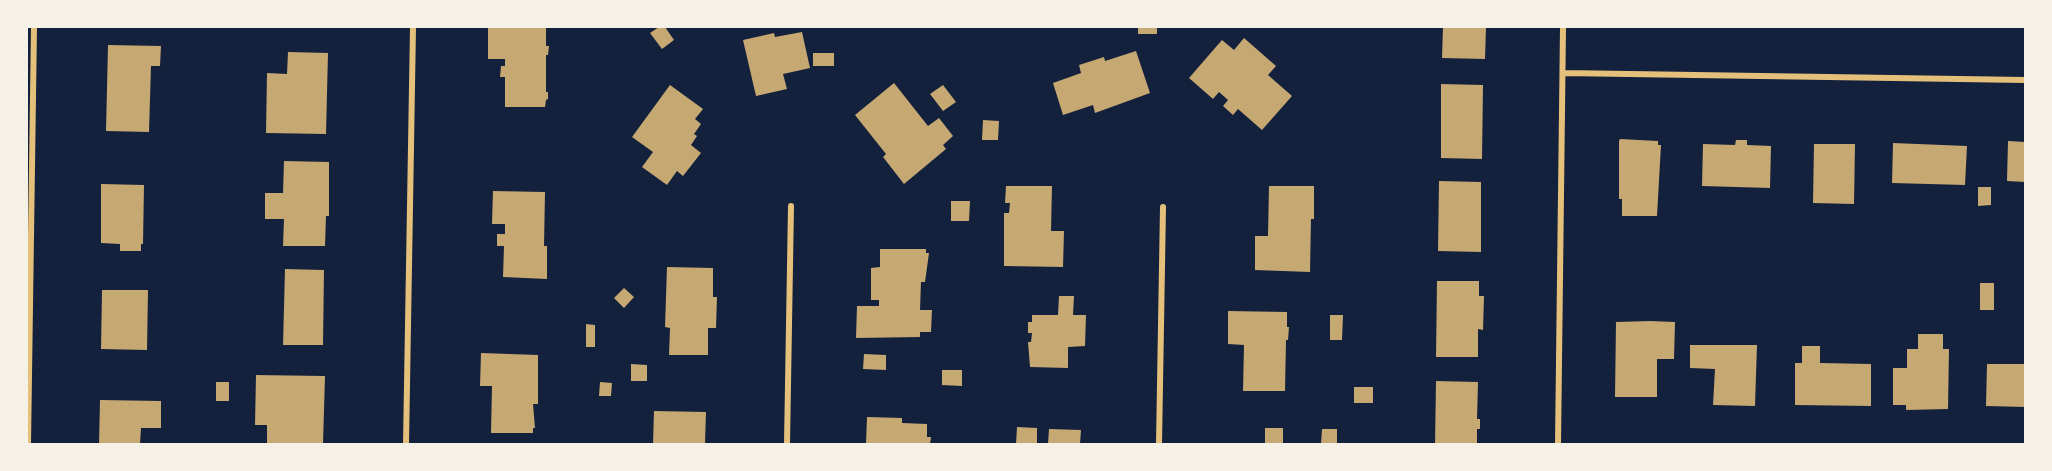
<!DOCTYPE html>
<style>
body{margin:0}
#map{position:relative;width:2052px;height:471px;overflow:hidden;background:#14213d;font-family:Inter,sans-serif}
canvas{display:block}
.frame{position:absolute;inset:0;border:28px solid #f6f1e7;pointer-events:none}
</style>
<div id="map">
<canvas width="2052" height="471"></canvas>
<div class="frame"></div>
</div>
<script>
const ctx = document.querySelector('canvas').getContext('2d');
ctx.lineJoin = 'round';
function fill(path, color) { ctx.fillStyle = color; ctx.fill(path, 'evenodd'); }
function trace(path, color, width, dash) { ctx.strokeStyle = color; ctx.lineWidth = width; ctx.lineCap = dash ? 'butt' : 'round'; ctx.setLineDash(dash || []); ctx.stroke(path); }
const building = new Path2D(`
 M488,27L546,28V46H549L548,55H546V92H548V99L546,100L545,107H505V77H500L501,66H505V59H488Z
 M659,27H665L674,40L662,49L650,33Z
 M1138,27H1157V34H1138Z
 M1443,27H1486L1485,59L1442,58Z
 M802,32L810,68L783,74L787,89L756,96L743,40L774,33L775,37Z
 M1244,38L1276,66L1268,75L1292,96L1262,130L1238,109L1233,115L1223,106L1228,100L1219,92L1213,99L1189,78L1222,40L1234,50Z
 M108,45L161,46L160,66H151L149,132L106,131Z
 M1136,51L1150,93L1095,113L1093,105L1063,115L1053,83L1081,73L1079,65L1104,57L1105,61Z
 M288,52L328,53L326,134L266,133L267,73L287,74Z
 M813,53H834V66H813Z
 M894,83L928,126L939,118L953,136L943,145L946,149L904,184L883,157L886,154L855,115Z
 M1441,84L1483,85L1482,159L1441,158Z
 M670,85L703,109L695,119L701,124L694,134L697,136L691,145L701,153L683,176L677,171L667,185L642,167L653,152L632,137Z
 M943,85L956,102L943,111L930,94Z
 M983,120L999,121L998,140H982Z
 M1620,139L1658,141V145H1661L1657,216H1622V199H1619V141Z
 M1736,140H1747V145L1771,146L1770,188L1702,186L1703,144L1735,145Z
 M2008,141L2025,142V182L2007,181Z
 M1893,143L1967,146L1965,185L1892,183Z
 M1814,144H1855L1854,204L1813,203Z
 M284,161L329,162V216H326L325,246H283L284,219H265V193H283Z
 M1439,181L1481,182V252L1438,251Z
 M101,184L144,185L143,244H141V251H120V244L101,243Z
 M1006,186H1052L1051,231H1064L1063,267L1004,266V213H1009L1010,203H1005Z
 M1269,186H1314V219H1311L1310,272L1255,270V236H1268Z
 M1978,187H1991V205L1978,206Z
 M493,191L545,192L544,246H547V279L503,277L504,246H497V234H505V224H492Z
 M951,201H970L969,221H951Z
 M880,249H926V253H929L925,282H921L920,310H932L931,332H920V337L856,338L857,306H879V300H871V268L880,267Z
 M667,267L713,268V297H717L716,328H708V355H669L670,328L665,327Z
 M285,269L324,270L323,345H283Z
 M1437,281H1479V296H1484L1483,330L1478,329V357H1436Z
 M1980,283H1994V310H1980Z
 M624,288L634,297L624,308L614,298Z
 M102,290H148L147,350L101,349Z
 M1059,296H1074L1073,315H1086L1085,346L1068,347V368L1030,367L1028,342H1031L1032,333H1028V322H1032V315H1058Z
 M1228,311L1287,312V327H1289L1288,340H1286L1285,391H1243L1244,345L1228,344Z
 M1330,315H1343L1342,340H1330Z
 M1650,321L1675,322L1674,359H1657V397H1615L1616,322Z
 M586,324L595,325V347H586Z
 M1918,334H1943V349H1949L1948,409L1906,410V405H1893V368H1907V349H1918Z
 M1690,345H1757L1755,406L1713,405L1715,369L1690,368Z
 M1802,346H1820V363L1871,364V406L1795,405V363H1802Z
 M481,353L538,355V404H533L535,428H533V433H491L492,386H480Z
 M864,354L886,355V370L863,369Z
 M631,364L647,365V381H631Z
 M1987,364H2025V407L1986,406Z
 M942,370H962V386L942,385Z
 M256,375L325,376L323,444H267V425H255Z
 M1436,381L1478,382L1477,419H1480V429H1477V444H1435Z
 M216,382H229V401H216Z
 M600,382L612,383L611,396H599Z
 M1354,387H1373V403H1354Z
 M100,400L161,401V428H141L140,444H99Z
 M654,411L706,412L705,444H653Z
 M867,417L902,418V423L927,424V437H931L930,444H866Z
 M1017,427L1037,428V444H1016Z
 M1265,428H1283V444H1265Z
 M1049,429L1081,430L1080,444H1048Z
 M1322,429H1337V444H1321Z`);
const minor = new Path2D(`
 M1563,73L2025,80
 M28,444L34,27
 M406,444L413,27
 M787,444L791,206
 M1159,444L1163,207
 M1558,444L1563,27`);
fill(building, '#c6a872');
trace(minor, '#e5c07b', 6);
</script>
